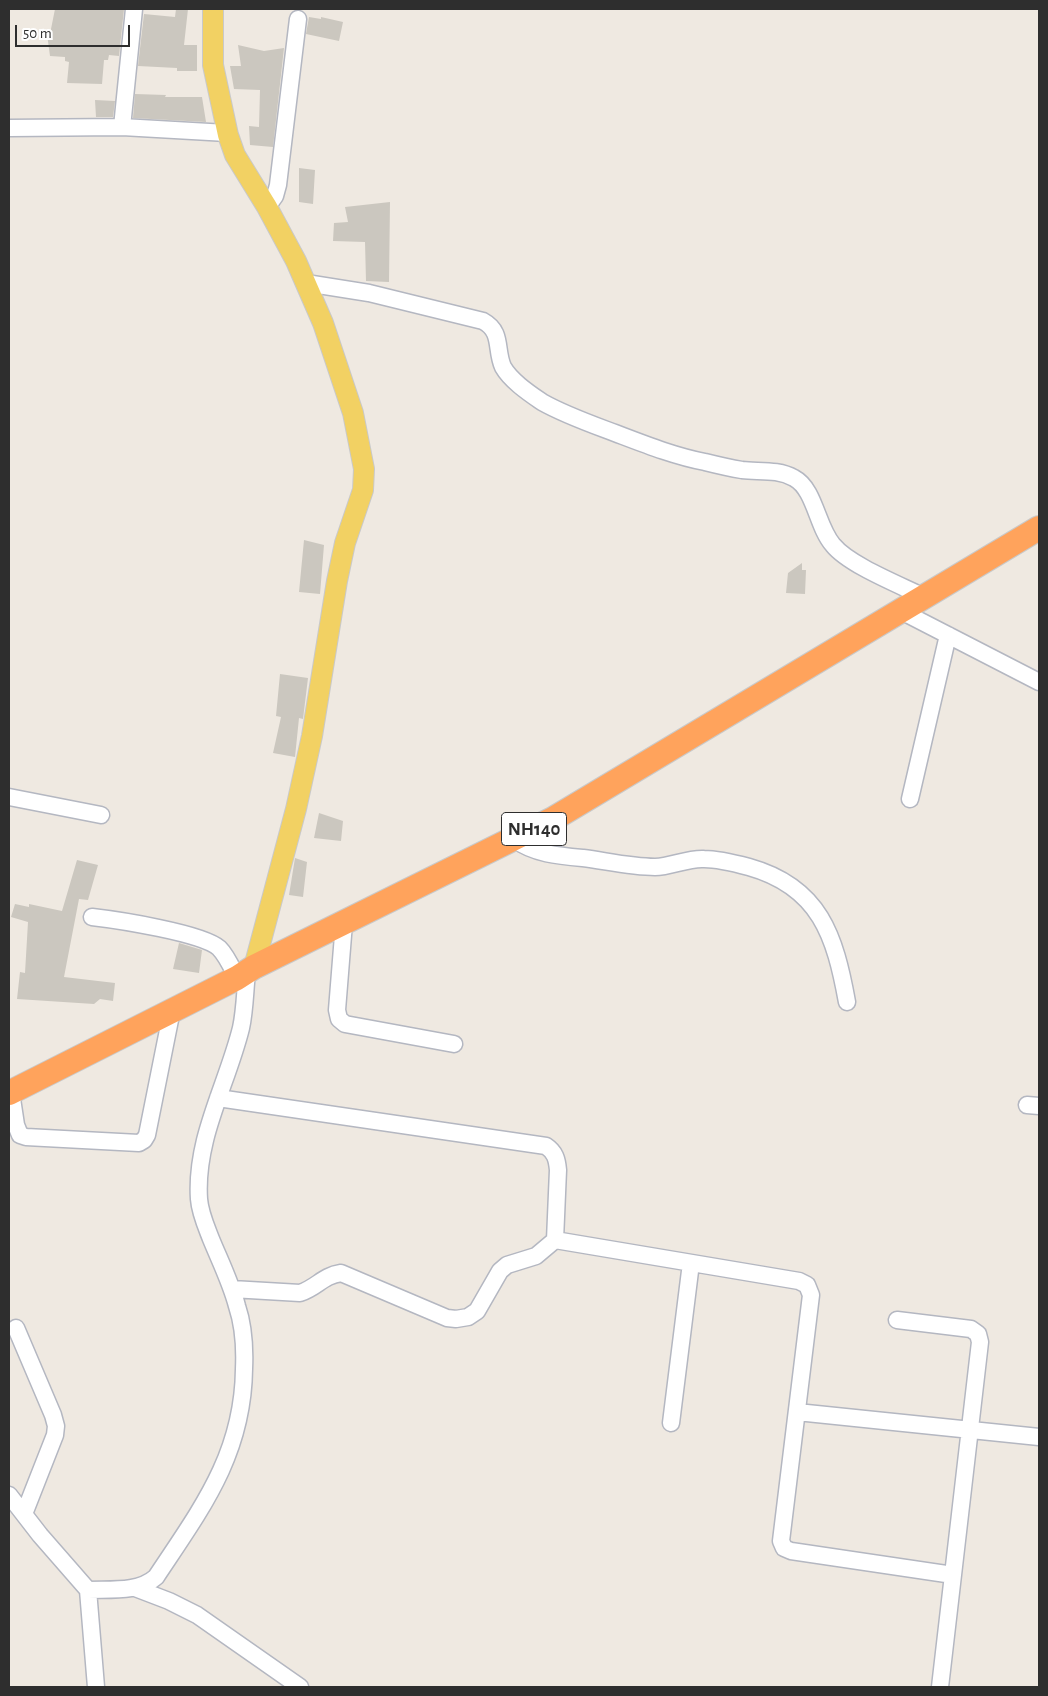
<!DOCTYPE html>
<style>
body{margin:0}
#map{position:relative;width:1048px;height:1696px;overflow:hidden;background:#efe9e1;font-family:"Alegreya Sans",sans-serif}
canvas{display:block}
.frame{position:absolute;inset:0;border:10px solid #2e2e2e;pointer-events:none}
.scale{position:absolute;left:15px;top:25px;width:115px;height:22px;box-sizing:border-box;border:2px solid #2e2e2e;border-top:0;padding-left:6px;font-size:15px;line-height:18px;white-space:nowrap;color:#2e2e2e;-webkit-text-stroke:4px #fff;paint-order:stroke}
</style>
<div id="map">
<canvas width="1048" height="1696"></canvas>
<div class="frame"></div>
<div class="scale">50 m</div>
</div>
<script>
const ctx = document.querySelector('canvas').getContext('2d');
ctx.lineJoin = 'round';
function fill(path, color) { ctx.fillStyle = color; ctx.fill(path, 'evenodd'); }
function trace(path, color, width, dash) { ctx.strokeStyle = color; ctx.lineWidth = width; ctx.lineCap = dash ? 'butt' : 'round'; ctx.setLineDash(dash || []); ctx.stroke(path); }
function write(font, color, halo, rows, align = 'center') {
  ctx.font = font + ' "Alegreya Sans",sans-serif'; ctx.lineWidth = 4; ctx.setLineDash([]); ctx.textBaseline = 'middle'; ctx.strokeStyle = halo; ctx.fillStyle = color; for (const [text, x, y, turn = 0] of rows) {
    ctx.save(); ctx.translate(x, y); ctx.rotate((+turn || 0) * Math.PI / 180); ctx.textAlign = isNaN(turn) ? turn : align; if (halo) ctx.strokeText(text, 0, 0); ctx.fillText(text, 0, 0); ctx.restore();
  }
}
const building = new Path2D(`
 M55,9H124L119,56L109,55L108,60H104L102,84L67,83L69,62L65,61V57L50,56L47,34H50Z
 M176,9H188L184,45H197V71H177V68L138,66L144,14L175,17Z
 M309,17L321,19V17L343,22L339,41L306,34Z
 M238,45L264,51L284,48L273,147L250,145L249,126L259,127L260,90L234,89L230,66H241Z
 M135,94L166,95L165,97H202L206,122L133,118Z
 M95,100L115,101L113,117H96Z
 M299,168L315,170L313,204L299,202Z
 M390,202L389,282L366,281L365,242L333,241L334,223L348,222L345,207Z
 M304,540L324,545L320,594L299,592Z
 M802,563V570H806L805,594L786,593L788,573Z
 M280,674L308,678L303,719L299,718L295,757L273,753L281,717L276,716Z
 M319,813L343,821L341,841L314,838Z
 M295,858L307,862L303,897L289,895Z
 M77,860L98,865L88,900L79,899L64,977L115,983L113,1001L100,999L94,1004L17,999L20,972L25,973L28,922L11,917L15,904L29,907V904L62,911Z
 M179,943L202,950L199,973L173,969Z`);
const minor = new Path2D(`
 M122,127L134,9
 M9,128L122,127L227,133
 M267,207L275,196L278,185L298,19
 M306,283L369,293L483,321C503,332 495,349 503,367C511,381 529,393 542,402C565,415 591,424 615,433C644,444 674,456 705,462C717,465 730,468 742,470C759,472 778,469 794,478C815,489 817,527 833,545C849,565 900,585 924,597
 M901,611L1039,682
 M9,797L101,815
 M910,799L948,635
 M514,839C534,854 559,856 583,858C606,861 631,867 655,867C671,867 687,858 704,859C719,859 734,863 749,867C820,887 835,936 847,1002
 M92,917C118,920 202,933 219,948C227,956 232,968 237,978
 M344,923L337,1010L339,1019L345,1024L454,1044
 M11,1092L16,1125L20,1135L26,1137L139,1143L144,1140L147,1135L172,1010
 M218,1098L546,1146C555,1152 557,1159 558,1170L555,1240L799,1281L807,1285L811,1295L781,1541L784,1548L791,1551L953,1575
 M1027,1105L1039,1106
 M232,1289L300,1293C318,1287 322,1276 341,1273L447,1318L456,1319L468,1317L477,1311L500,1271L507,1265L536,1256L555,1240
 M897,1320L971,1329L978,1334L980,1342L940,1687
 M16,1328L53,1415L56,1426L55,1435L24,1514
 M797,1412L1039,1437
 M671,1423L691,1263
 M9,1495L40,1535L88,1590L96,1687
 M135,1588L169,1601L197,1615L300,1687
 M88,1590C110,1589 138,1593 156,1577C201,1509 243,1455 244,1369C245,1347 244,1327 237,1306C231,1283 220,1261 211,1239C206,1226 200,1213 199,1199C195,1138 227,1085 241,1028C245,1010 245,990 247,972`);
const major = new Path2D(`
 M213,9V65L228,135L235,155L267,207L296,261L323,323L353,413L364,469L363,490L345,543L337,581L312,736L296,809L254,967`);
const highway = new Path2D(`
 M9,1093L237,978L254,967L553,819L1039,528`);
const shields = [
 [534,829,65]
];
const shieldNames = [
 ["NH140",534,829]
];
fill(building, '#cbc7bf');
trace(minor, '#b4b7c1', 19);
trace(major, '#c9c9c9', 22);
trace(highway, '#c9c9c9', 26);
trace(minor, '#fff', 16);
trace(major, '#f2d163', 20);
trace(highway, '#ffa35c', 24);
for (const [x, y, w] of shields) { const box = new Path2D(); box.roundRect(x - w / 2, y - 16.5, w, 33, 4); ctx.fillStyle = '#fff'; ctx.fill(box); trace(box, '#2e2e2e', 1); }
write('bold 19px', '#2e2e2e', null, shieldNames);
</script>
